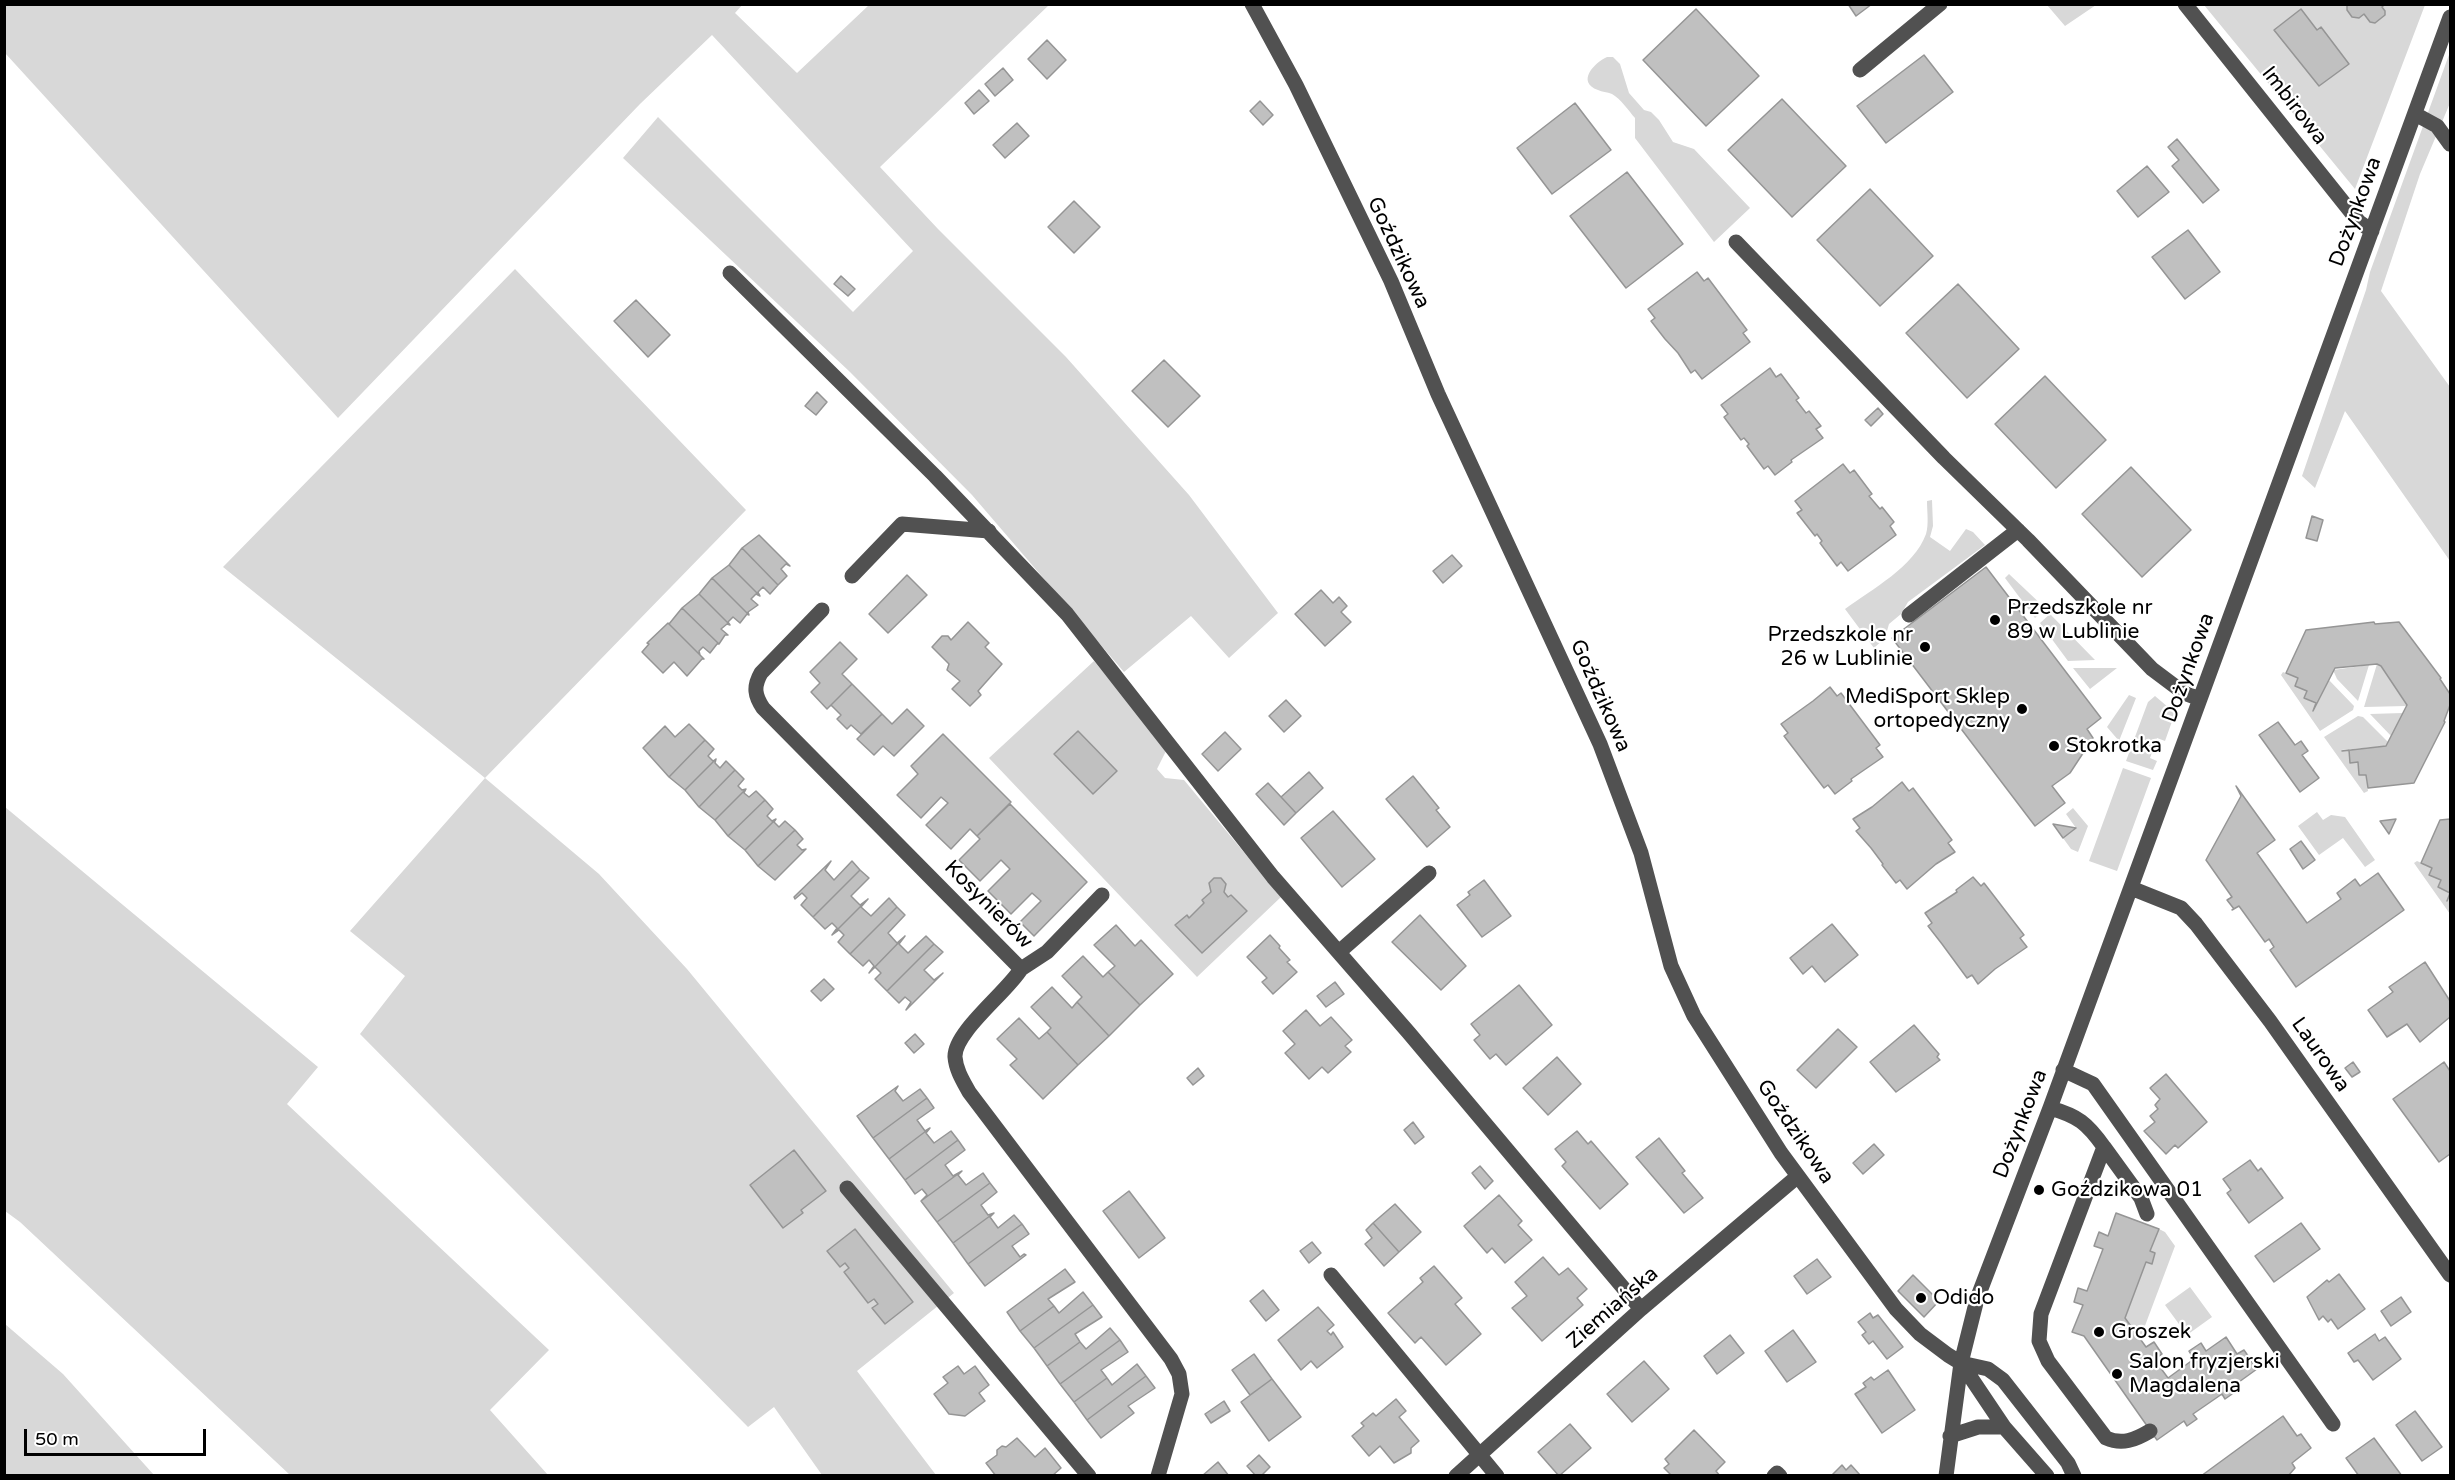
<!DOCTYPE html>
<meta charset="utf-8">
<style>
body{margin:0}
#map{position:relative;width:2455px;height:1480px;overflow:hidden;background:#fff;font-family:"Varela Round",sans-serif}
canvas{display:block}
.frame{position:absolute;inset:0;border:6px solid #000;pointer-events:none}
.scale{position:absolute;left:24px;top:1429px;width:182px;height:27px;box-sizing:border-box;border:3px solid #000;border-top:0;padding-left:8px;font-size:18px;line-height:21px;white-space:nowrap;color:#000;-webkit-text-stroke:4px #fff;paint-order:stroke}
</style>
<div id="map">
<canvas width="2455" height="1480"></canvas>
<div class="frame"></div>
<div class="scale">50 m</div>
</div>
<script>
const ctx = document.querySelector('canvas').getContext('2d');
ctx.lineJoin = 'round';
function fill(path, color) { ctx.fillStyle = color; ctx.fill(path, 'evenodd'); }
function trace(path, color, width, dash) { ctx.strokeStyle = color; ctx.lineWidth = width; ctx.lineCap = dash ? 'butt' : 'round'; ctx.setLineDash(dash || []); ctx.stroke(path); }
function write(font, color, halo, rows, align = 'center') {
  ctx.font = font + ' "Varela Round",sans-serif'; ctx.lineWidth = 4.5; ctx.setLineDash([]); ctx.textBaseline = 'middle'; ctx.strokeStyle = halo; ctx.fillStyle = color; for (const [text, x, y, turn = 0] of rows) {
    ctx.save(); ctx.translate(x, y); ctx.rotate((+turn || 0) * Math.PI / 180); ctx.textAlign = isNaN(turn) ? turn : align; if (halo) ctx.strokeText(text, 0, 0); ctx.fillText(text, 0, 0); ctx.restore();
  }
}
const green = new Path2D(`
 M743,4L735,13L797,73L869,5H1049L880,167L938,229L1066,357L1189,495L1278,613L1229,658L1191,616L1124,672L972,495L850,372L623,158L658,117L853,312L913,251L712,35L640,104L338,418L5,53V5Z
 M2047,5H2096L2065,26Z
 M2204,5H2425L2355,189Z
 M2450,52V103L2420,174L2381,291L2450,387V561L2345,411L2315,488L2302,476L2366,290L2370,272Z
 M1607,57H1613L1620,64L1629,93L1644,110L1651,112L1659,120L1673,142L1694,149L1750,208L1714,242L1635,138V118C1628,110 1621,99 1612,94C1607,92 1602,92 1598,90C1576,82 1594,63 1607,57Z
 M515,269L746,510L485,778L599,874L687,969L954,1293L857,1371L936,1475H822L774,1407L748,1427L360,1034L405,976L350,931L485,778L223,567Z
 M1932,500L1933,526L1930,537L1950,551L1966,529L1973,532L1985,545L1908,602L1901,614L1889,624L1885,638L1874,648L1845,609C1872,589 1914,567 1926,534C1929,524 1927,512 1927,501Z
 M2009,574L2045,608L2035,618L2005,578Z
 M2050,614L2095,660L2068,661L2040,623Z
 M1094,661L1167,749L1157,769L1165,778L1184,780L1281,897L1197,977L989,758Z
 M2377,664L2381,666L2406,701V706L2364,707Z
 M2369,665L2358,701L2337,679L2333,670Z
 M2073,668H2117L2090,689Z
 M2283,672L2298,678L2295,686L2307,691L2304,698L2316,704L2328,679L2354,706L2353,710L2320,731L2281,675Z
 M2129,695L2136,698L2119,741L2107,727Z
 M2155,696L2175,713L2165,741L2157,738L2150,758L2157,761L2153,770L2126,761L2148,702Z
 M2403,713L2392,737L2370,714Z
 M2358,716L2363,717L2389,743L2386,746L2341,750H2349L2350,763L2358,762L2359,775H2366L2368,791L2364,793L2324,737Z
 M2123,768L2151,778L2117,871L2089,861Z
 M5,807L318,1067L287,1104L549,1350L490,1410L548,1475H290L20,1222L5,1211Z
 M2073,808L2088,826L2078,852L2071,849L2063,838L2076,828L2066,814Z
 M2317,812L2323,820L2331,815L2345,817L2375,860L2365,867L2343,838L2319,855L2298,826Z
 M2417,861L2432,868L2429,875L2441,880L2438,887L2450,893L2447,900L2450,894V914L2414,863Z
 M2159,1229L2165,1232L2175,1246L2140,1339L2125,1318L2146,1262L2152,1264L2155,1253L2150,1251Z
 M2190,1287L2212,1317L2187,1335L2165,1305Z
 M5,1324L63,1374L154,1475H5Z`);
const building = new Path2D(`
 M1848,4H1872L1856,16Z
 M2347,4H2385L2382,7L2385,11V15L2375,23L2370,22L2364,14L2359,18L2352,17L2347,10Z
 M1696,9L1759,76L1706,126L1643,60Z
 M2301,9L2317,30L2321,27L2349,64L2319,86L2274,30Z
 M1047,40L1066,60L1047,79L1028,59Z
 M1924,55L1953,92L1886,143L1857,106Z
 M1003,68L1013,80L995,96L985,84Z
 M979,90L989,101L974,114L965,103Z
 M1782,99L1846,166L1792,217L1728,150Z
 M1260,101L1273,115L1263,125L1250,111Z
 M1575,103L1611,150L1552,194L1517,148Z
 M1017,123L1029,136L1005,158L993,145Z
 M2177,139L2219,190L2203,203L2172,166L2179,160L2168,147Z
 M2147,166L2169,192L2138,217L2117,191Z
 M1627,172L1683,244L1626,288L1570,216Z
 M1870,189L1933,256L1880,306L1817,240Z
 M1074,201L1100,227L1074,253L1048,227Z
 M2188,230L2220,272L2185,299L2152,257Z
 M1697,272L1704,281L1708,278L1747,330L1743,333L1750,342L1702,379L1695,370L1691,373L1678,353L1665,339L1651,321L1655,318L1648,309Z
 M841,276L855,289L848,296L834,284Z
 M1958,284L2019,349L1967,398L1906,333Z
 M636,300L670,335L648,357L614,321Z
 M1164,360L1200,396L1168,427L1132,391Z
 M1770,368L1776,377L1781,374L1799,398L1796,400L1806,413L1809,411L1821,426L1816,429L1823,438L1791,460L1792,462L1775,475L1768,466L1764,469L1747,446L1749,444L1744,438L1741,440L1724,417L1728,414L1721,405Z
 M2045,376L2106,440L2056,488L1995,424Z
 M817,392L827,402L816,415L805,406Z
 M1878,408L1883,414L1871,426L1865,420Z
 M1843,464L1850,473L1854,470L1872,494L1869,496L1880,509L1882,507L1894,522L1890,526L1896,535L1848,571L1841,562L1837,566L1820,543L1822,541L1817,534L1815,536L1797,513L1802,510L1795,501Z
 M2131,467L2191,530L2142,577L2082,514Z
 M2312,516L2323,520L2317,541L2306,538Z
 M759,535L790,566L786,564L781,569L787,576L778,585L742,548Z
 M742,548L778,585L770,594L763,587L758,592L760,596L729,565Z
 M1452,555L1462,566L1443,583L1433,571Z
 M729,565L760,596L756,594L751,599L758,605L748,612L749,615L712,578Z
 M1986,567L2101,718L2087,729L2093,738L2070,773L2052,786L2065,803L2035,826L1892,638Z
 M907,575L927,595L888,633L869,614Z
 M712,578L749,615L747,614L740,623L733,617L728,622L730,625L699,594Z
 M1321,590L1333,603L1339,597L1347,606L1341,612L1351,622L1325,646L1295,614Z
 M699,594L730,625L727,624L721,629L728,635H725L719,644L682,608Z
 M682,608L719,644H717L710,653L703,647L699,651L700,655L669,624Z
 M968,622L989,643L985,647L1002,664L978,691L981,695L970,706L952,689L960,681L947,670L949,664L932,647L942,636H948L951,640Z
 M2374,622L2375,624L2399,622L2441,678L2440,679L2450,694V705L2444,721L2445,722L2414,783L2368,788L2366,775H2359L2358,762L2350,763L2349,750L2342,751L2386,746L2407,705L2381,666L2377,664L2335,668L2313,711L2316,703L2304,698L2307,691L2295,686L2298,678L2286,673L2306,630Z
 M668,623L704,659H702L687,676L674,662L663,673L642,652L649,644L647,643Z
 M840,642L857,659L842,674L852,684L827,709L811,692L820,683L810,672Z
 M852,684L882,714L861,734L851,725L847,729L837,719L841,715L831,705Z
 M1830,687L1837,696L1841,693L1880,745L1876,748L1883,757L1851,779L1852,781L1835,794L1828,785L1824,788L1784,736L1788,733L1781,724L1813,701Z
 M1286,700L1301,716L1284,732L1269,716Z
 M907,709L924,726L894,756L883,746L874,755L857,739L882,714L892,724Z
 M2278,722L2295,745L2301,741L2308,751L2302,755L2319,778L2300,792L2259,735Z
 M689,724L705,740L669,777L643,748L665,726L675,737Z
 M1078,731L1117,771L1093,794L1054,754Z
 M1225,732L1241,749L1218,771L1202,754Z
 M943,734L1011,802L977,836L970,829L951,849L926,825L948,803L941,797L921,818L897,795L918,774L911,766Z
 M705,740L714,749L708,756L713,761L716,759L685,790L669,777Z
 M716,759L715,763L720,768L726,761L735,770L699,807L685,790Z
 M735,770L744,779L738,786L742,790L746,789L715,820L699,807Z
 M1309,772L1323,788L1296,813L1281,797Z
 M1413,776L1439,808L1436,810L1450,827L1427,847L1386,799Z
 M1902,782L1909,791L1913,788L1952,840L1948,843L1955,852L1936,864L1907,889L1900,880L1896,883L1882,865L1883,864L1871,848L1856,831L1860,828L1853,819L1872,807Z
 M1268,783L1296,813L1284,825L1256,794Z
 M2236,786L2275,840L2257,853L2307,923L2341,899L2337,893L2355,879L2360,886L2378,873L2404,910L2296,987L2270,950L2274,947L2269,939L2265,942L2239,906L2232,910L2234,909L2227,900L2232,897L2206,860L2241,796Z
 M746,789L744,793L749,797L756,791L765,800L728,836L715,820Z
 M765,800L773,809L767,816L772,821L776,819L745,850L728,836Z
 M1010,804L1087,882L1034,936L1020,922L1041,901L1032,893L1011,914L988,891L1010,869L1001,860L980,881L959,860L980,839L977,836Z
 M1333,811L1375,859L1342,887L1301,838Z
 M776,819L774,822L779,827L785,821L795,830L758,866L745,850Z
 M2396,819L2389,834L2380,821Z
 M2450,819V894L2447,901L2450,893L2438,887L2441,880L2429,875L2432,868L2421,863L2440,820Z
 M2053,824L2076,828L2063,838Z
 M795,830L803,839L797,845L802,850L806,849L775,880L758,866Z
 M2301,841L2315,860L2303,869L2290,849Z
 M831,861L825,870L834,880L852,861L860,870L813,917L801,905L807,898L802,893L795,899L794,897Z
 M860,870L869,878L851,896L860,905L868,899L832,935L837,928L832,923L825,929L813,917Z
 M1973,877L1981,886L1984,883L2024,935L2020,938L2027,947L1995,969L1978,984L1972,975L1967,978L1942,944L1928,926L1932,923L1925,913L1957,892L1956,890Z
 M1214,878H1221L1226,884L1224,892L1228,897L1231,895L1247,911L1202,953L1175,925L1187,915L1189,918L1204,903L1202,900L1211,892L1209,883Z
 M1484,880L1511,916L1482,937L1457,905L1470,895L1468,892Z
 M889,898L897,907L850,954L838,942L844,935L839,930L832,935L868,899L861,907L871,916Z
 M897,907L905,915L888,933L897,943L905,936L869,973L874,966L869,960L863,966L850,954Z
 M1420,915L1466,966L1441,990L1392,942Z
 M1832,924L1858,955L1825,982L1812,966L1803,974L1790,958Z
 M1116,925L1135,946L1141,940L1173,974L1140,1005L1108,972L1115,966L1094,945Z
 M1270,935L1280,946L1279,948L1290,960L1287,962L1297,972L1273,994L1262,982L1267,978L1247,957Z
 M905,936L899,944L908,953L926,936L934,944L887,991L875,979L881,973L875,967L869,973Z
 M934,944L943,952L924,970L934,980L943,973L906,1010L911,1002L905,997L899,1003L887,991Z
 M1083,956L1103,977L1108,972L1140,1005L1109,1036L1077,1002L1082,997L1062,976Z
 M2425,962L2450,1001V1017L2420,1042L2407,1024L2387,1037L2368,1010L2393,992L2389,987Z
 M824,979L834,989L821,1001L811,991Z
 M1335,982L1344,994L1326,1007L1317,996Z
 M1519,985L1552,1025L1506,1065L1496,1054L1490,1059L1474,1040L1480,1035L1471,1024Z
 M1052,987L1072,1008L1077,1002L1109,1036L1078,1065L1047,1032L1051,1028L1031,1007Z
 M1306,1010L1320,1026L1331,1017L1352,1040L1345,1046L1351,1052L1328,1073L1322,1067L1309,1079L1285,1053L1295,1044L1283,1031Z
 M1019,1018L1039,1039L1047,1032L1078,1065L1043,1099L1010,1065L1017,1059L997,1039Z
 M1914,1025L1939,1054L1937,1057L1940,1060L1896,1092L1870,1062Z
 M1838,1029L1857,1047L1816,1088L1797,1070Z
 M915,1034L924,1044L914,1053L905,1043Z
 M1557,1057L1581,1084L1548,1115L1523,1088Z
 M2353,1062L2360,1072L2352,1077L2345,1068Z
 M2444,1062L2450,1071V1154L2439,1162L2393,1099Z
 M1198,1068L1204,1076L1193,1085L1187,1078Z
 M2166,1074L2207,1122L2178,1148L2175,1145L2166,1154L2144,1131L2155,1122L2150,1116L2158,1109L2155,1105L2160,1099L2150,1088Z
 M898,1086L895,1091L903,1101L920,1089L927,1098L873,1138L857,1116Z
 M927,1098L934,1108L917,1120L925,1131L930,1128L889,1159L873,1138Z
 M1413,1122L1424,1137L1415,1144L1404,1130Z
 M930,1128L926,1133L934,1143L951,1131L958,1140L905,1180L889,1159Z
 M1577,1131L1588,1144L1591,1141L1628,1184L1600,1209L1562,1166L1566,1162L1555,1149Z
 M1659,1138L1685,1171L1682,1173L1703,1198L1684,1213L1636,1157Z
 M958,1140L965,1150L945,1165L953,1176L962,1171L921,1201L927,1195L922,1189L915,1194L905,1180Z
 M1874,1144L1884,1155L1863,1174L1853,1163Z
 M794,1150L826,1191L801,1210L803,1213L783,1228L750,1185Z
 M2250,1160L2258,1171L2261,1168L2283,1198L2249,1223L2227,1193L2231,1190L2223,1179Z
 M1480,1166L1493,1181L1485,1189L1472,1173Z
 M962,1171L958,1175L966,1185L983,1173L990,1183L937,1222L921,1201Z
 M990,1183L997,1192L981,1205L988,1215L994,1213L953,1243L937,1222Z
 M1129,1191L1165,1238L1139,1258L1103,1211Z
 M1499,1195L1522,1221L1518,1225L1532,1240L1505,1263L1492,1248L1487,1253L1464,1226Z
 M1395,1204L1421,1232L1399,1252L1373,1223Z
 M994,1213L990,1217L998,1228L1014,1215L1022,1224L968,1264L953,1243Z
 M2116,1213L2159,1229L2150,1251L2155,1253L2152,1264L2146,1262L2125,1318L2146,1347L2154,1342L2162,1354L2154,1359L2168,1378L2194,1359L2189,1351L2201,1343L2206,1351L2226,1337L2237,1354L2244,1350L2257,1369L2232,1387L2235,1392L2225,1399L2222,1394L2193,1414L2197,1419L2187,1426L2184,1421L2157,1440L2084,1336L2072,1332L2083,1305L2074,1302L2078,1288L2087,1291L2103,1249L2094,1246L2099,1232L2108,1236Z
 M1373,1223L1399,1252L1384,1266L1365,1244L1372,1238L1366,1230Z
 M2301,1223L2320,1249L2274,1282L2255,1256Z
 M1022,1224L1029,1234L1012,1246L1020,1257L1024,1254L1026,1255L985,1286L968,1264Z
 M855,1229L913,1302L885,1324L872,1308L878,1304L874,1299L868,1303L844,1272L849,1268L845,1263L840,1267L827,1251Z
 M1312,1242L1321,1253L1309,1263L1300,1251Z
 M1543,1257L1559,1275L1568,1268L1587,1289L1577,1298L1583,1305L1542,1341L1512,1308L1527,1296L1515,1282Z
 M1817,1259L1831,1277L1807,1294L1794,1276Z
 M1434,1266L1462,1298L1455,1304L1481,1334L1446,1365L1421,1337L1415,1343L1388,1313L1423,1282L1420,1278Z
 M1065,1269L1075,1282L1048,1299L1054,1306L1020,1331L1007,1312Z
 M2339,1274L2365,1309L2338,1329L2331,1319L2328,1322L2323,1316L2319,1320L2307,1297L2327,1280L2329,1282Z
 M1913,1275L1939,1301L1924,1317L1898,1291Z
 M1263,1290L1279,1310L1266,1321L1250,1301Z
 M1083,1292L1093,1305L1034,1348L1020,1331L1054,1306L1059,1313Z
 M2401,1297L2411,1312L2391,1326L2381,1311Z
 M1093,1305L1102,1317L1075,1334L1080,1342L1047,1366L1034,1348Z
 M1318,1307L1334,1325L1327,1331L1331,1335L1333,1332L1343,1347L1317,1368L1311,1361L1301,1370L1278,1340Z
 M1870,1313L1873,1318L1878,1315L1903,1347L1887,1359L1873,1341L1869,1344L1862,1335L1866,1332L1858,1322Z
 M1110,1328L1120,1340L1060,1384L1047,1366L1080,1342L1086,1349Z
 M1793,1330L1816,1362L1787,1382L1765,1351Z
 M2375,1334L2379,1341L2385,1337L2401,1359L2373,1380L2358,1360L2354,1362L2348,1353Z
 M1730,1335L1744,1353L1717,1374L1704,1356Z
 M1120,1340L1128,1352L1101,1370L1107,1378L1074,1402L1060,1384Z
 M1254,1354L1272,1379L1250,1395L1232,1370Z
 M1644,1361L1669,1389L1632,1422L1607,1394Z
 M1137,1364L1146,1376L1087,1420L1074,1402L1107,1378L1112,1385Z
 M958,1366L964,1374L975,1366L989,1385L979,1393L985,1401L965,1416L949,1414L934,1394L948,1383L943,1377Z
 M1888,1370L1915,1410L1882,1433L1855,1394L1866,1387L1863,1383L1871,1377L1874,1380Z
 M1146,1376L1155,1388L1128,1406L1134,1413L1101,1438L1087,1420Z
 M1272,1379L1301,1417L1269,1441L1241,1402Z
 M1396,1399L1406,1411L1399,1417L1419,1441L1411,1448V1453L1394,1463L1380,1446L1369,1456L1352,1436L1364,1426L1361,1423L1373,1413L1376,1416Z
 M1224,1401L1230,1411L1211,1423L1205,1414Z
 M2415,1411L2442,1447L2422,1461L2396,1425Z
 M2283,1416L2297,1436L2301,1434L2311,1448L2292,1463L2295,1468L2288,1476H2201Z
 M1570,1424L1591,1448L1559,1476L1538,1452Z
 M1694,1430L1725,1462L1716,1471L1720,1476H1672L1664,1468L1669,1464L1665,1459Z
 M1017,1438L1035,1457L1045,1448L1061,1468L1052,1476H996L986,1463L997,1455V1450L1002,1446L1006,1447Z
 M2374,1438L2402,1476H2359L2346,1458Z
 M1259,1455L1270,1467L1261,1476H1256L1247,1466Z
 M1218,1462L1229,1476H1202Z
 M1842,1465L1846,1470L1851,1465L1860,1475L1831,1476Z`);
const minor = new Path2D(`
 M1252,4L1296,85L1391,281L1438,394L1600,744L1641,853L1671,966L1694,1016L1781,1153L1896,1309L1920,1334L1948,1355L1961,1363L1988,1369L2003,1380L2068,1463L2074,1476
 M2185,4L2359,222L2372,231
 M1860,70L1940,4
 M2415,114L2437,126L2450,144
 M1736,242L1944,458L2028,540L2152,669L2184,693L2200,699
 M730,273L935,476L1067,614L1273,877L1409,1033L1641,1309
 M852,576L902,524L989,531
 M822,610L761,673C753,687 755,696 763,708L1021,969C1007,992 954,1032 955,1057C956,1070 963,1081 969,1092L1171,1359L1179,1374L1182,1394L1158,1476
 M1909,615L2018,530
 M2131,888L2181,908L2196,924L2270,1021L2450,1275
 M1339,952L1429,873
 M1021,969L1047,952L1102,895
 M2063,1070L2093,1084L2333,1424
 M2050,1108C2078,1116 2087,1123 2104,1147L2041,1314L2039,1341L2048,1361L2106,1438C2122,1445 2135,1440 2150,1431
 M2104,1147L2141,1198L2147,1214
 M847,1188L1089,1476
 M1331,1275L1497,1476
 M1961,1363L2004,1427L2047,1476
 M1950,1436L1978,1427H2004
 M1456,1476L1641,1309L1798,1176
 M1774,1476L1777,1473L1780,1476
 M1946,1476L1961,1363L1977,1299L2050,1108L2450,17`);
const markers = [
 [1995,620,6,"#000"],
 [1925,647,6,"#000"],
 [2022,709,6,"#000"],
 [2054,746,6,"#000"],
 [2039,1190,6,"#000"],
 [1921,1298,6,"#000"],
 [2099,1332,6,"#000"],
 [2117,1374,6,"#000"]
];
const streetNames = [
 ["Imbirowa",2294,106,52],
 ["Dożynkowa",2356,212,-70],
 ["Goździkowa",1398,253,65],
 ["Dożynkowa",2189,668,-70],
 ["Goździkowa",1600,696,66],
 ["Kosynierów",988,905,45],
 ["Laurowa",2320,1055,55],
 ["Dożynkowa",2021,1124,-69],
 ["Goździkowa",1795,1132,56],
 ["Ziemiańska",1613,1308,-41]
];
const poiNames = [
 ["Przedszkole nr",2007,608],
 ["89 w Lublinie",2007,632],
 ["Przedszkole nr",1913,635,"right"],
 ["26 w Lublinie",1913,659,"right"],
 ["MediSport Sklep",2010,697,"right"],
 ["ortopedyczny",2010,721,"right"],
 ["Stokrotka",2066,746],
 ["Goździkowa 01",2051,1190],
 ["Odido",1933,1298],
 ["Groszek",2111,1332],
 ["Salon fryzjerski",2129,1362],
 ["Magdalena",2129,1386]
];
fill(green, '#d8d8d8');
fill(building, '#c0c0c0');
trace(building, '#959595', 1.5);
trace(minor, '#515151', 15);
for (const [x, y, r, color] of markers) { const dot = new Path2D(); dot.arc(x, y, r, 0, 2 * Math.PI); ctx.fillStyle = color; ctx.fill(dot); trace(dot, '#fff', 2); }
write('21px', '#000', '#fff', streetNames);
write('21px', '#000', '#fff', poiNames, 'left');
</script>
